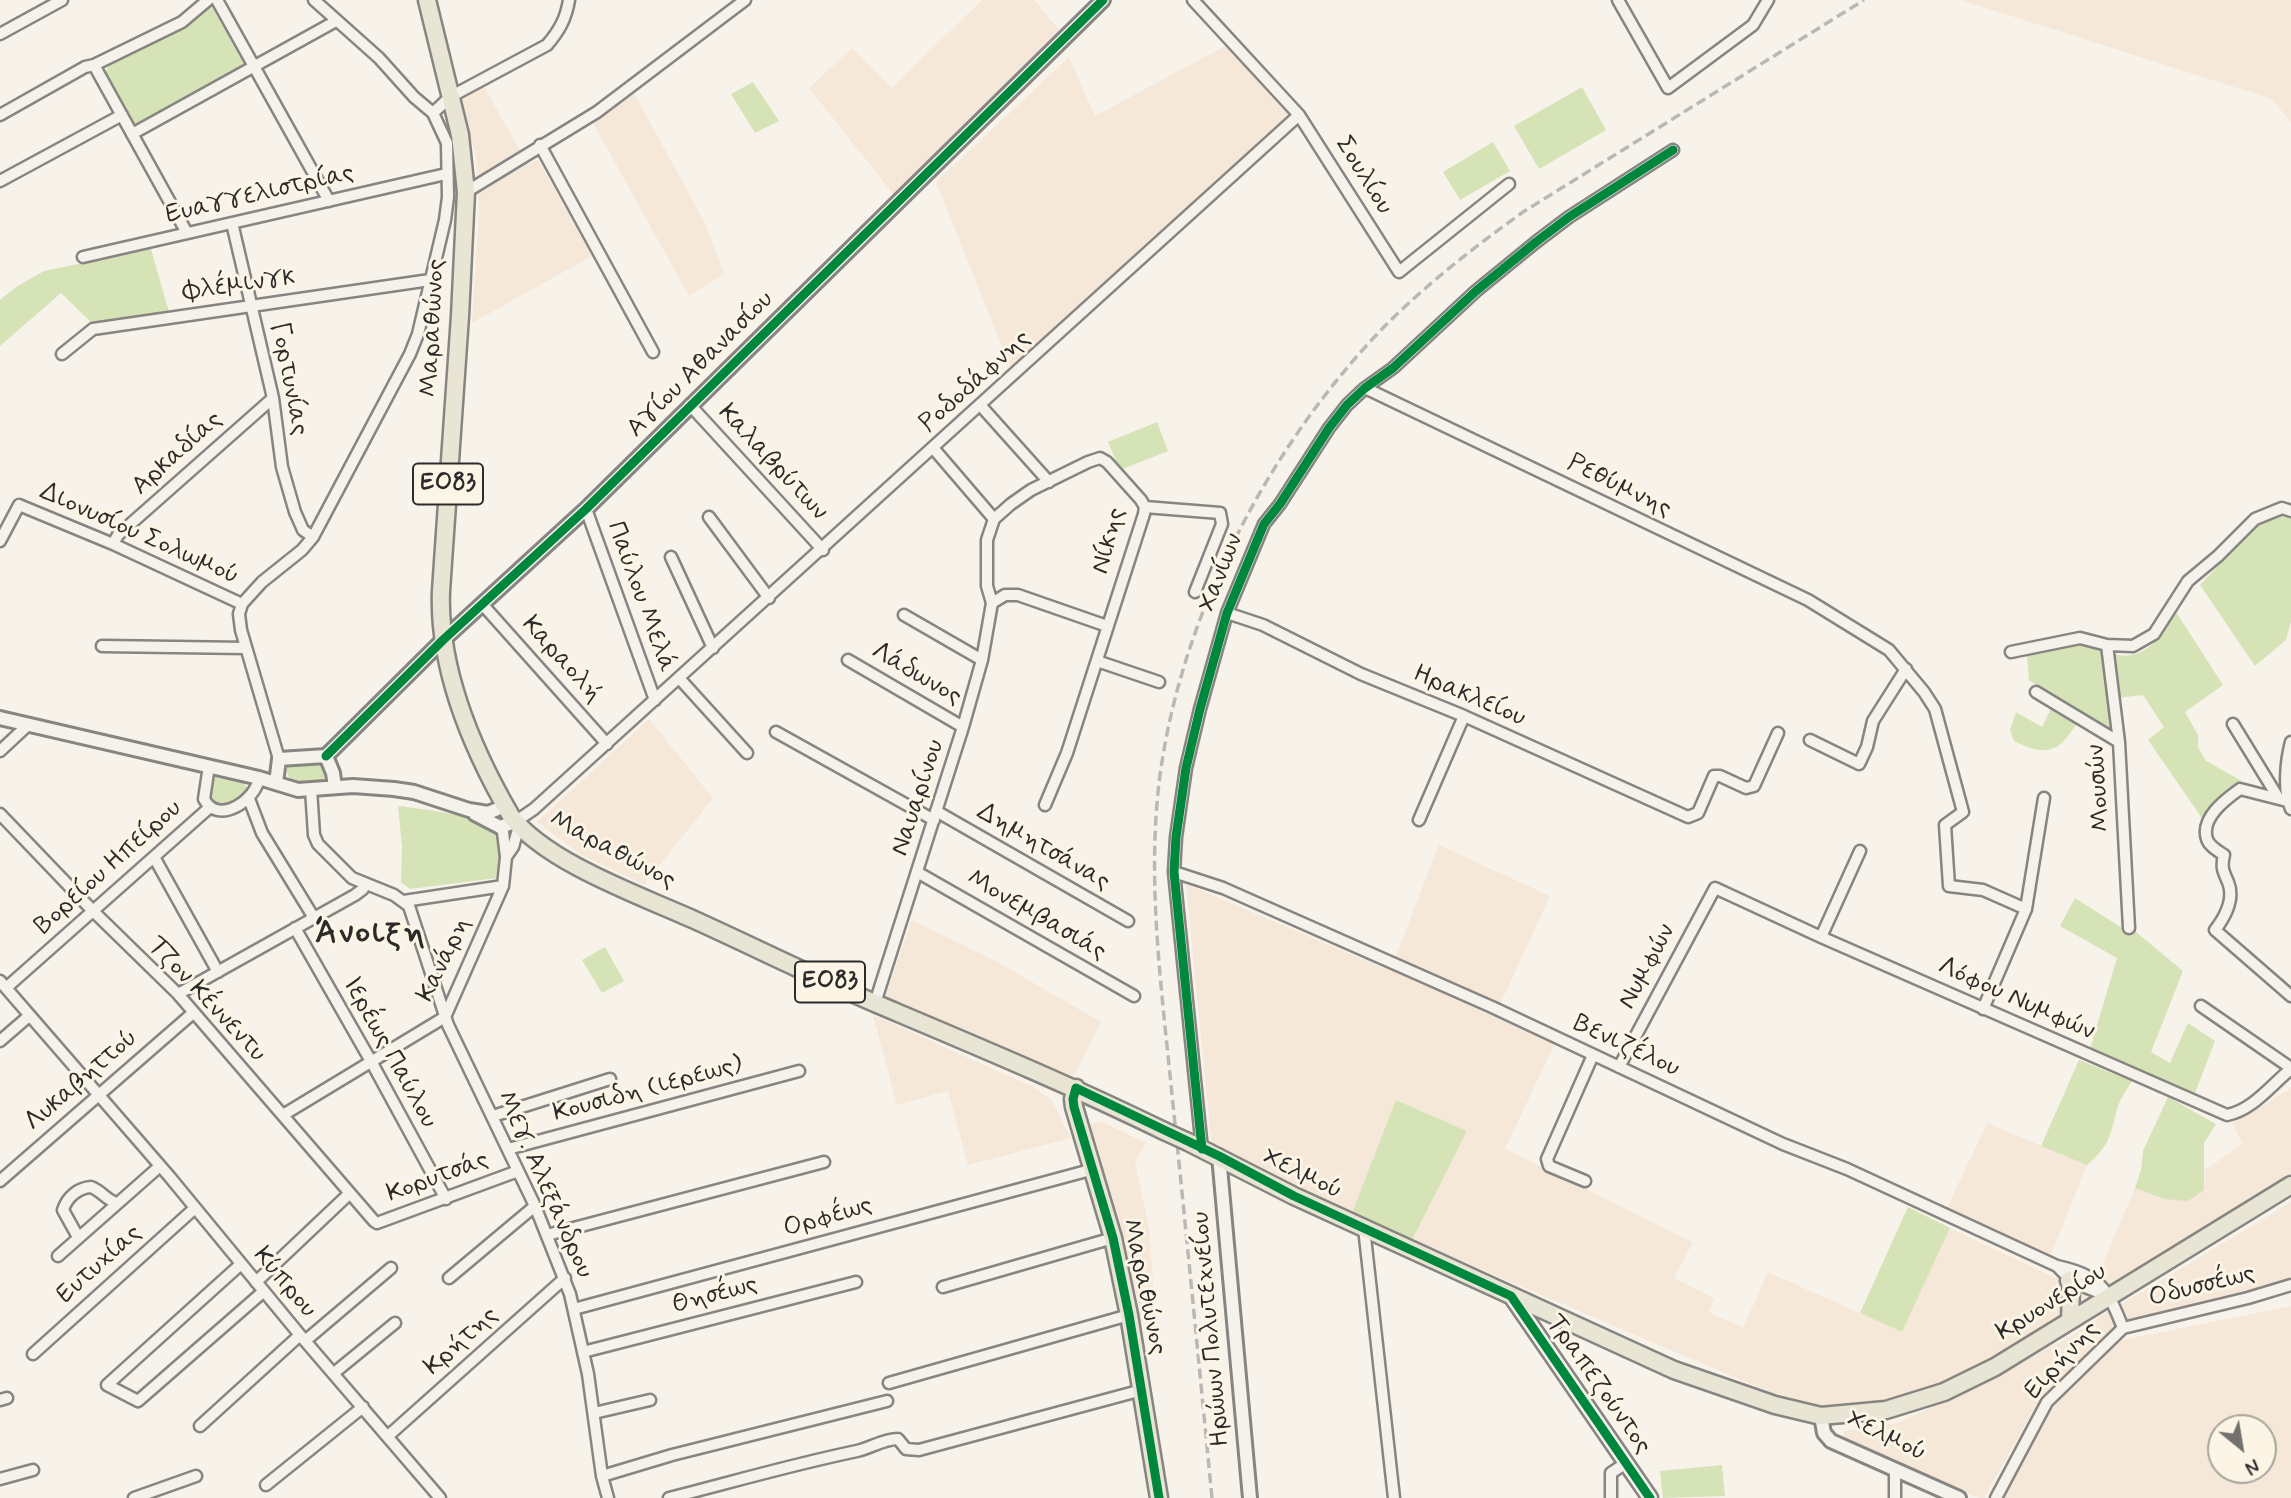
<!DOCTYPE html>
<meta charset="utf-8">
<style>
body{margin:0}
#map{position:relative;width:2291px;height:1498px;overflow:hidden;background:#f7f3ea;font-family:Mynerve,sans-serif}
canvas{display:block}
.north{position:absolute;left:2207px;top:1414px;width:70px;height:70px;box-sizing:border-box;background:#fcf5e5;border:2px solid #a8a49b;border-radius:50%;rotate:150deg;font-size:19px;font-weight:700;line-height:28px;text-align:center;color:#2b2b2b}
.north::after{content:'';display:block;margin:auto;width:24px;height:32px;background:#72716e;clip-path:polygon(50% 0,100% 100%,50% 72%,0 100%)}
</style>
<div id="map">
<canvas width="2291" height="1498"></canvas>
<div class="north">N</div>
</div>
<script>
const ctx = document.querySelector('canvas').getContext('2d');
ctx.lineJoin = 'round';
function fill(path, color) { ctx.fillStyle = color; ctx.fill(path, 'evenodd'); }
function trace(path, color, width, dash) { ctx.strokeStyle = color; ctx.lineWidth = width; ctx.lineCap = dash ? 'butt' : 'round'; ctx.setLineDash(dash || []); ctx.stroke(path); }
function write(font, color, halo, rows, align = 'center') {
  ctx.font = font + ' Mynerve,sans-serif'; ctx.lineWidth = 6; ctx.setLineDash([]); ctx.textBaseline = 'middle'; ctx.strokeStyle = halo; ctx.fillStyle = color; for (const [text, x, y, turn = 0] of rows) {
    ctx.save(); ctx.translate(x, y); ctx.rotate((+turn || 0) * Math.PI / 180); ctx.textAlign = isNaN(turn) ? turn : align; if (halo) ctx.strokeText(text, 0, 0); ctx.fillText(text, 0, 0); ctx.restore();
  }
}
const built = new Path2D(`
 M982,0H1034L1060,31L894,195L809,88L852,48L892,88Z
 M1961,0H2291V123L2272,99Z
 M1227,45L1293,114L1012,371L936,182L1069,57L1095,116Z
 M483,85L528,165L538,160L592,256L472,323L479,211L476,156L459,97Z
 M634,93L705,223L724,274L689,296L593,123Z
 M649,719L713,798L644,885L580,854L537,822Z
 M1439,845L1550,896L1496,1013L1555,1043L1505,1149L1693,1242L1674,1278L1714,1298L1709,1312L1743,1328L1768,1272L1902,1332L1950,1228L2096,1297L1937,1388L1867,1405L1806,1406L1793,1402L1412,1240L1467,1131L1397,1100L1352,1213L1212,1149L1186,884L1390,971Z
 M912,920L994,960L1101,1022L1070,1083L885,997Z
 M873,1015L1033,1087L1051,1099L1071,1138L968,1165L948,1091L897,1105Z
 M2291,1088V1174L2110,1287L2096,1279L2135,1188L2163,1199L2204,1190L2205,1170L2242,1144L2232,1122L2263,1106Z
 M1102,1122L1146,1143L1135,1162L1149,1228L1156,1320L1135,1323L1088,1138L1089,1123Z
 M1987,1123L2087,1165L2049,1260L1946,1210Z
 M2291,1202V1277L2237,1294L2128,1320L2122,1304Z
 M2291,1306V1498H2002L2050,1407L2122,1340ZM2221,1428H2263V1470H2221Z
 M2110,1310L2117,1326L2056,1384L2032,1413L1984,1498H1979L1844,1441V1431L1898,1423L1979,1385L2073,1335Z`);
const green = new Path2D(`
 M211,5L244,64L134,126L104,74L110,64L176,32Z
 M753,82L779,121L755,133L731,94Z
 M1582,87L1606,130L1539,169L1514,126Z
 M1493,142L1510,171L1460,200L1443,172Z
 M151,249L169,312L93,324L61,293L0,346V300L16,287L44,271Z
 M1157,422L1168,451L1120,470L1108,442Z
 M2284,515L2291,518V621L2286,640L2255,666L2200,585L2248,534L2268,519Z
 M2176,612L2223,685L2185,712L2198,735V747L2206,761L2242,781L2213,805L2204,821L2148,740L2164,727L2143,695L2108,699L2113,732L2082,714C2063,747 2053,761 2014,741L2010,730L2016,712L2042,727L2056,698L2029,680L2027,655C2046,650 2067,643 2087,647C2098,648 2108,653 2119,655C2146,660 2165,633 2176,612Z
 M321,763L325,767L327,783C310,786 289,791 286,768L291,764Z
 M211,777L244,783L248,789L247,794C238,801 225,809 213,805L206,793Z
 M398,806C422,809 478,815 495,830C506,840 502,866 497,878L410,889L401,882L402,847Z
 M2075,898L2122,928L2136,932L2183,971L2151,1052L2170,1063L2188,1023L2215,1041L2195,1093L2090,1049L2117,958L2060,926Z
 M605,947L624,981L602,993L582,960Z
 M2079,1060L2132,1081C2127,1089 2121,1098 2118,1106C2110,1134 2111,1145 2087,1165L2041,1146Z
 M2168,1097L2216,1124L2204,1143V1190L2188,1201L2164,1199L2135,1188L2141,1170L2143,1151Z
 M1396,1100L1467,1131L1412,1240L1352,1213Z
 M1908,1207L1950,1228L1902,1332L1860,1313Z
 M1722,1465L1725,1496L1663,1498L1660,1471Z`);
const minor = new Path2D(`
 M217,0L329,201
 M314,0L379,58L414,97L433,113
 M1193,0L1299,115L1399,272L1509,184
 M1618,0L1668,88L1753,25L1768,0
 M0,34L62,0
 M94,65L187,233
 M0,115L85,67L94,65L182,22L208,0
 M132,134L336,21
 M540,145L653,352
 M0,181L122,115
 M466,192L597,112L745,0
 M232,223L273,398L282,467L295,512L303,530L313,537
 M83,257L446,174
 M62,354L93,329L430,280
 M1365,388L1808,600L1889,650L1924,692L1935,709L1963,812L1945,825L1949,886L1983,890L2026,909
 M690,405L823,550
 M981,406L1049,482
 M934,449L994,519
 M1145,507L1220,513L1222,524L1195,592
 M586,509L655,700
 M709,517L769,598
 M0,541L19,505L113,544L242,604
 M113,544L118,535L273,398
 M671,557L713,648
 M992,603L1005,595H1018L1107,626
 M483,605L607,744
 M1227,613L1263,625L1361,674L1464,716L1688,817L1698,813L1714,776H1720L1746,788L1754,786L1778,733
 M904,615L982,660
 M2107,645L2119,742L2129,928
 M102,646L246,648
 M2011,652L2080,638L2107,645L2133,646L2154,634L2188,581L2218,556L2255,519L2282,508L2291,511
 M848,660L963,727
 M1097,661L1159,682
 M679,678L747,753
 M2036,692L2119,742
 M2233,724L2279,799
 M776,732L934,820
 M1810,740L1859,764L1867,747L1873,721L1906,669
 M2291,742C2286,761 2283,791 2291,809
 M0,751L28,725
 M279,759L241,630L239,614L242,604L262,582L302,550L313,537L410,354L418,334L445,220L448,197L447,143L433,113L450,97L547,45C559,31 566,19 569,0
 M209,766L204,799C218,826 256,800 259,778
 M311,789L314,835L318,844L352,878L394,895L409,906L448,1025L535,1206L570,1294L588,1374L602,1476L608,1498
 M249,799L262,833L314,918
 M2287,801L2240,789C2226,799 2200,818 2207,839C2209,846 2218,851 2224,855C2221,867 2223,871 2228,882C2235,899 2225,917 2215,930L2291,996
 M936,811L1128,921
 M0,814L93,911L178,994L374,1221L377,1223L518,1171
 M1419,820L1464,716
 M515,822L534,809L1299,115
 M500,827L503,832L506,857
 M154,857L218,972
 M917,872L1134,996
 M1174,872L1223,888L1492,1007L1783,1144L1847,1169L2057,1266
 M404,901L503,886
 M295,928L372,1063L446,1199
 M1821,937L1860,851
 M0,981L169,1176L300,1335L440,1498
 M6,988L209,808
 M178,994L355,895L363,889L365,883
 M875,1003L963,727L982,660L992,603L987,586V540L994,519L1011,504L1031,490L1088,462L1100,458L1107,462L1141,500L1145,507L1144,514L1067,753L1045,805
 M2201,1006L2291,1068
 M1983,1009L2026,909L2044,798
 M0,1041L29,1016
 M1619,1067L1715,888L1821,937L2227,1115C2253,1110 2271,1085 2291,1069
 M283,1115L445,1017L503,886L506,857L513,847L519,826
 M493,1116L610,1079
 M508,1149L799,1071
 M1202,1149L1174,872L1176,837L1186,768L1200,709L1227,613L1264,524L1280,504L1329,428L1347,405L1365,388L1393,368L1476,291L1536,242L1569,217L1673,150
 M0,1181L193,1013
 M1585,1181L1549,1166L1547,1159L1593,1055
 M1364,1228L1394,1498
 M547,1235L824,1162
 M78,1237L63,1210C67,1197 78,1188 91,1187C102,1191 107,1201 117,1203
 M58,1256L160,1166
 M241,1264L107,1385L138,1401L264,1291
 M449,1278L535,1206
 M256,1282L350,1193
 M943,1287L1113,1238
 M2111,1296C2089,1290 2072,1283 2057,1266C2101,1276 2107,1288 2123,1328
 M574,1309L1094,1169
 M2123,1328L2248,1298L2291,1285
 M305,1341L391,1268
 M583,1352L856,1282
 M33,1354L195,1208
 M334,1373L395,1323
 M889,1383L1129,1315
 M0,1400L7,1398
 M594,1413L650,1400
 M200,1426L300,1335
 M388,1436L565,1278
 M1895,1471V1498
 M602,1476L672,1455L887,1401
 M0,1479L33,1470
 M266,1485L363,1407
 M134,1498L196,1476
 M669,1498C732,1482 794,1464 857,1451C871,1448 883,1439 898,1439L906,1449L919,1450L1142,1390
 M1611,1498V1473L1626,1463
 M1996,1498L2047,1402L2123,1328`);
const tertiary = new Path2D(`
 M0,718L259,778L298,790L353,786L394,789L414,792L469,810L488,813L505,806
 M326,756L443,640L586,509L1103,0
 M276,783L279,759L326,756L333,773L335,787
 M475,814L500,827L515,822
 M1219,1156L1250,1498
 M1821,1416L1824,1433L1831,1441L1959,1498`);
const secondary = new Path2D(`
 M1511,1296L1650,1498`);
const primary = new Path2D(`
 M427,0L460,135L466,192L460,316L441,591C438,668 472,749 511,816C546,863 644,897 699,922C758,949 817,978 877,1004C974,1045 1070,1085 1164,1131
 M1076,1088L1073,1099L1074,1107L1113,1238L1129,1315L1159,1498
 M1188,1142L1294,1196L1674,1370L1775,1405L1821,1416L1886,1410L1944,1392L1995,1367L2291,1185
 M2069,1280L2071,1288L2070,1321`);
const rail = new Path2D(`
 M1212,1498C1199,1364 1186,1229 1172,1095C1162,992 1147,886 1159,783C1179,619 1267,449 1381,330C1424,286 1473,248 1523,212L1864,0`);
const primaryBridge = new Path2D(`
 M1164,1131L1188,1142`);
const cycleway = new Path2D(`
 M326,756L443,640L586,509L1103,0
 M1202,1149L1174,872L1176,837L1186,768L1200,709L1227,613L1264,524L1280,504L1329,428L1347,405L1365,388L1393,368L1476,291L1536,242L1569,217L1673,150
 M1159,1498L1129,1315L1113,1238L1074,1107L1073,1099L1076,1088L1219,1156L1294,1196L1511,1296L1650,1498`);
const shields = [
 [448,484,70],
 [830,982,70]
];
const shieldNames = [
 ["ΕΟ83",448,484],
 ["ΕΟ83",830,982]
];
const streetNames = [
 ["Σουλίου",1363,176,58],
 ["Ευαγγελιστρίας",260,195,-13],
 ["Φλέμινγκ",239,286,-8],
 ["Μαραθώνος",434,328,-87],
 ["Αγίου Αθανασίου",701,365,-45],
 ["Γορτυνίας",288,379,79],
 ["Ροδοδάφνης",976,382,-42],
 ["Αρκαδίας",178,454,-42],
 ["Καλαβρύτων",772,463,47],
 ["Ρεθύμνης",1619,487,26],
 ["Διονυσίου Σολωμού",139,535,24],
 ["Νίκης",1110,541,-75],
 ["Χανίων",1222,573,-69],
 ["Παύλου Μελά",640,597,70],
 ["Καραολή",561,660,48],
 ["Λάδωνος",916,675,30],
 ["Ηρακλείου",1469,697,23],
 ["Μουσών",2100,788,-94],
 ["Ναυαρίνου",919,798,-72],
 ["Δημητσάνας",1043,848,30],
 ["Μαραθώνος",612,851,28],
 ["Βορείου Ηπείρου",109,868,-42],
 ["Μονεμβασιάς",1036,916,30],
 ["Κανάρη",445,960,-64],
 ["Νυμφών",1648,967,-62],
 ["Τζον Κέννεντυ",206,1000,47],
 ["Λόφου Νυμφών",2016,1000,24],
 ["Βενιζέλου",1626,1047,25],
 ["Ιερέως Παύλου",389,1053,61],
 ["Λυκαβηττού",82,1081,-41],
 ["Κουσιδη (ιερεως)",648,1090,-15],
 ["Χελμού",1302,1175,26],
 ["Κορυτσάς",438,1178,-20],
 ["Μεγ. Αλεξάνδρου",544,1185,66],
 ["Ορφέως",828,1218,-16],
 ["Ευτυχίας",100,1265,-42],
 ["Κύπρου",284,1283,50],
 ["Μαραθώνος",1143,1287,78],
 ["Οδυσσέως",2202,1287,-14],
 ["Θησέως",715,1296,-15],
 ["Κρυονερίου",2052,1303,-32],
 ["Ηρώων Πολυτεχνείου",1212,1329,-95],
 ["Κρήτης",462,1342,-42],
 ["Ειρήνης",2063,1361,-47],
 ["Τραπεζούντος",1598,1385,55],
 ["Χελμού",1886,1437,26]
];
const districtNames = [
 ["Άνοιξη",371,935]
];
fill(built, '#f5e8d9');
fill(green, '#d5e3b7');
trace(minor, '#878581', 15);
trace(tertiary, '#878581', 18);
trace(secondary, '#878581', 19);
trace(primary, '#878581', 21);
trace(minor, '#f5f2ec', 10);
trace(tertiary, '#f5f2ec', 12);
trace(secondary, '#f5f2ec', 14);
trace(primary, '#e9e5d5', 16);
trace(rail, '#bbb8b4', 3.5, [10, 5]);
trace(primaryBridge, '#878581', 21, []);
trace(primaryBridge, '#e9e5d5', 16);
trace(cycleway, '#00873e', 9);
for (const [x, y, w] of shields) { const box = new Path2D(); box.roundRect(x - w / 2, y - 20.5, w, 41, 5); ctx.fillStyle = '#fcf5e5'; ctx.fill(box); trace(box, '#2b2b2b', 2); }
write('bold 24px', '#2b2b2b', null, shieldNames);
write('26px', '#2b2b2b', '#fcf5e5', streetNames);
ctx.letterSpacing = '2px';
write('bold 33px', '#2b2b2b', '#fcf5e5', districtNames);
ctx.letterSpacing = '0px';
</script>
